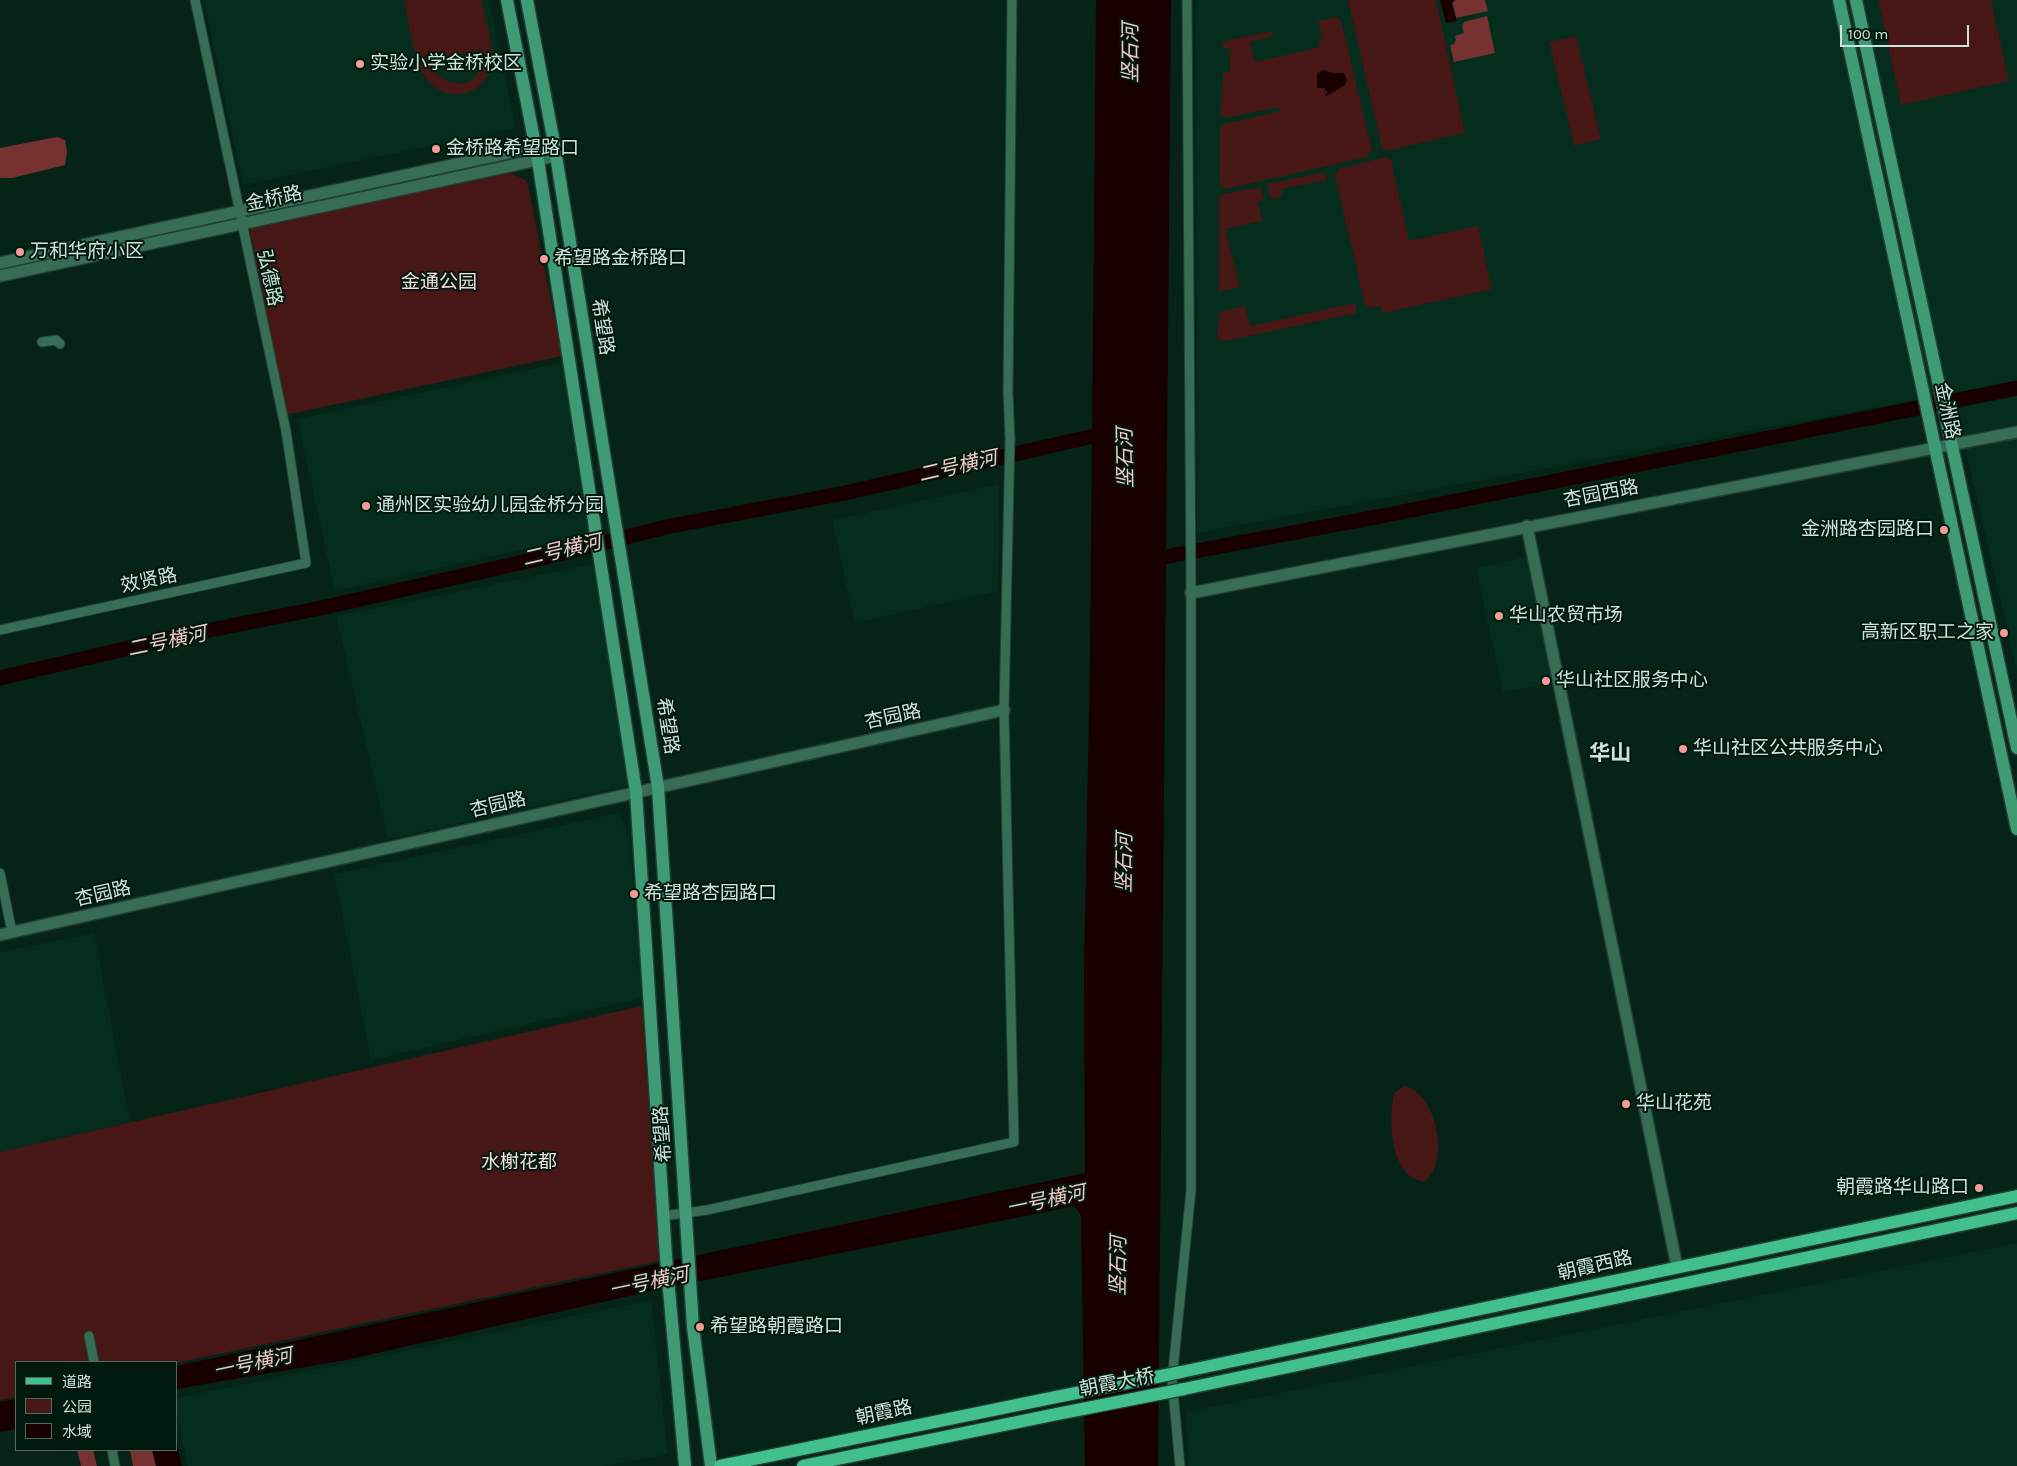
<!DOCTYPE html>
<meta charset="utf-8">
<style>
body{margin:0}
#map{position:relative;width:2017px;height:1466px;overflow:hidden;background:#052317;font-family:Karla,"Noto Sans SC",sans-serif}
canvas{display:block}
.legend{position:absolute;left:15px;top:1361px;width:162px;height:90px;box-sizing:border-box;background:#00190e;border:1px solid #54695f;margin:0;padding:6px 9px;list-style:none;font-size:15px;color:#d1e2d9}
.legend li{display:flex;align-items:center;gap:10px;height:25px}
.legend b{width:25px;border:1px solid #54695f}
.scale{position:absolute;left:1840px;top:25px;width:129px;height:22px;box-sizing:border-box;border:2px solid #d1e2d9;border-top:0;padding-left:6px;font-size:15px;line-height:18px;white-space:nowrap;color:#d1e2d9;-webkit-text-stroke:4px #00190e;paint-order:stroke}
</style>
<div id="map">
<canvas width="2017" height="1466"></canvas>
<ul class="legend">
<li><b style="height:6px;background:#41bf8d"></b>道路</li>
<li><b style="height:14px;background:#471716"></b>公园</li>
<li><b style="height:14px;background:#180000"></b>水域</li>
</ul>
<div class="scale">100 m</div>
</div>
<script>
const ctx = document.querySelector('canvas').getContext('2d');
ctx.lineJoin = 'round';
function fill(path, color) { ctx.fillStyle = color; ctx.fill(path, 'evenodd'); }
function trace(path, color, width, dash) { ctx.strokeStyle = color; ctx.lineWidth = width; ctx.lineCap = dash ? 'butt' : 'round'; ctx.setLineDash(dash || []); ctx.stroke(path); }
function write(font, color, halo, rows, align = 'center') {
  ctx.font = font + ' Karla,"Noto Sans SC",sans-serif'; ctx.lineWidth = 4; ctx.setLineDash([]); ctx.textBaseline = 'middle'; ctx.strokeStyle = halo; ctx.fillStyle = color; for (const [text, x, y, turn = 0] of rows) {
    ctx.save(); ctx.translate(x, y); ctx.rotate((+turn || 0) * Math.PI / 180); ctx.textAlign = isNaN(turn) ? turn : align; if (halo) ctx.strokeText(text, 0, 0); ctx.fillText(text, 0, 0); ctx.restore();
  }
}
const built = new Path2D(`
 M204,0H489L516,128L243,185Z
 M1196,0H2017V672L1966,451L1955,393L1197,533Z
 M564,362L593,534L335,591L297,419Z
 M999,484L998,591L855,623L832,520Z
 M1526,557L1552,684L1503,692L1476,568Z
 M593,564L631,785L388,839L336,616Z
 M619,813L630,840L642,998L371,1060L334,874Z
 M94,933L130,1122L0,1152V952Z
 M2017,1243V1466H1188L1186,1412Z
 M651,1300L668,1454L606,1466H188L176,1411V1398Z`);
const green = new Path2D(`
 M404,0H481C485,20 495,44 491,64C486,100 439,104 423,74C412,55 409,22 404,0ZM481,50C487,90 445,95 429,61Z
 M1348,0H1436L1465,133L1387,151L1382,148Z
 M1878,0H1991L2009,81L1901,105Z
 M1336,17L1341,20L1372,150L1367,157L1226,189L1220,186V128L1224,124L1280,111L1279,107L1224,118L1220,115L1223,73L1230,72V49L1223,48L1222,44L1225,41L1272,31L1273,36L1250,42L1255,62L1320,47L1318,40L1323,39L1318,21Z
 M1576,36L1601,139L1574,146L1549,42Z
 M1386,157L1391,160L1409,241L1478,226L1492,289L1383,313L1381,306L1369,308L1365,305L1335,176L1338,169Z
 M505,170L527,181L562,356L285,415L249,225Z
 M1324,172L1327,180L1281,189L1282,196L1271,199L1267,184Z
 M1261,187L1264,200L1258,202L1262,221L1225,229L1240,287L1219,292V197L1223,194Z
 M1355,303L1357,313L1225,341L1217,338L1219,312L1245,306L1250,326Z
 M642,1006L659,1261L176,1363L16,1362V1397L0,1400V1152Z
 M1404,1086C1437,1093 1451,1162 1424,1182C1421,1181 1416,1180 1413,1178C1389,1164 1389,1116 1394,1093Z`);
const forest = new Path2D(`
 M1455,0H1485L1488,11L1456,18L1452,3Z
 M1487,16L1495,53L1454,62L1450,45L1454,44L1456,40L1455,36L1464,33L1462,26L1464,22Z
 M57,137L65,140L67,152L65,165L12,178H0V148Z
 M77,1450H93L97,1466H81Z
 M130,1450H152L156,1466H133Z`);
const water = new Path2D(`
 M1096,0H1171L1158,1466H1085L1081,1216L1075,1206L651,1291L346,1360L176,1389V1366L1085,1173L1084,971L1090,657Z
 M1440,0H1455L1452,3L1457,21L1446,23Z
 M1323,70L1333,73H1344L1347,80L1344,86C1336,89 1333,94 1325,96L1327,92L1324,88H1317V74Z
 M16,1399V1429L0,1432V1402Z
 M176,1439L182,1466H156L152,1450H176Z`);
const river = new Path2D(`
 M1148,560L1387,515L2017,388
 M0,678L185,635L321,608L559,554L666,527L845,493L1111,432`);
const minor = new Path2D(`
 M42,342L56,340L60,344
 M0,630L306,563L286,431L195,0
 M0,873L12,932
 M663,1216L707,1210L1014,1142L1004,710L1010,439L1008,391L1012,0
 M89,1336L94,1362
 M112,1450L115,1466
 M1180,1466L1172,1380L1191,1190V593L1187,0`);
const tertiary = new Path2D(`
 M0,263L554,143
 M0,276L556,156
 M1527,526L1677,1267
 M1191,593L2017,432
 M0,935L1004,710`);
const secondary = new Path2D(`
 M507,0L538,160L636,792L666,1257L685,1466
 M527,0L554,143L658,787L693,1327L711,1466
 M1839,0L2017,829
 M1856,0L2017,748`);
const primary = new Path2D(`
 M1181,1372L2017,1196
 M1184,1389C1461,1329 1739,1272 2017,1213
 M720,1466L1056,1397
 M803,1466L1057,1414`);
const primaryBridge = new Path2D(`
 M1056,1397L1181,1372
 M1057,1414L1184,1389`);
const markers = [
 [360,64,5,"#f59c96"],
 [436,149,5,"#f59c96"],
 [20,252,5,"#f59c96"],
 [544,259,5,"#f59c96"],
 [366,506,5,"#f59c96"],
 [1944,530,5,"#f59c96"],
 [1499,616,5,"#f59c96"],
 [2004,633,5,"#f59c96"],
 [1546,681,5,"#f59c96"],
 [1683,749,5,"#f59c96"],
 [634,894,5,"#f59c96"],
 [1626,1104,5,"#f59c96"],
 [1979,1188,5,"#f59c96"],
 [700,1327,5,"#f59c96"]
];
const poiNames = [
 ["实验小学金桥校区",370,64],
 ["金桥路希望路口",446,149],
 ["万和华府小区",30,252],
 ["希望路金桥路口",554,259],
 ["通州区实验幼儿园金桥分园",376,506],
 ["金洲路杏园路口",1934,530,"right"],
 ["华山农贸市场",1509,616],
 ["高新区职工之家",1994,633,"right"],
 ["华山社区服务中心",1556,681],
 ["华山社区公共服务中心",1693,749],
 ["希望路杏园路口",644,894],
 ["华山花苑",1636,1104],
 ["朝霞路华山路口",1969,1188,"right"],
 ["希望路朝霞路口",710,1327]
];
const streetNames = [
 ["金桥路",274,199,-12],
 ["弘德路",269,278,78],
 ["希望路",602,327,81],
 ["金洲路",1947,411,78],
 ["杏园西路",1601,494,-11],
 ["效贤路",149,581,-12],
 ["杏园路",893,717,-12],
 ["希望路",667,726,81],
 ["杏园路",498,805,-13],
 ["杏园路",103,894,-13],
 ["希望路",663,1134,-94],
 ["朝霞西路",1595,1266,-13],
 ["朝霞大桥",1117,1383,-11],
 ["朝霞路",884,1413,-12]
];
const parkNames = [
 ["金通公园",439,283],
 ["水榭花都",519,1163]
];
const waterNames = [
 ["竖石河",1131,53,-90],
 ["竖石河",1126,458,-91],
 ["二号横河",958,467,-13],
 ["二号横河",562,551,-13],
 ["二号横河",167,642,-12],
 ["竖石河",1125,863,-89],
 ["一号横河",1046,1201,-12],
 ["竖石河",1119,1266,-89],
 ["一号横河",649,1283,-12],
 ["一号横河",253,1364,-12]
];
const quarterNames = [
 ["华山",1610,754]
];
fill(built, '#042d1d');
fill(green, '#471716');
fill(forest, '#763230');
fill(water, '#180000');
trace(river, '#180000', 15);
trace(minor, '#223e32', 11);
trace(tertiary, '#223e32', 14);
trace(secondary, '#223e32', 15);
trace(primary, '#223e32', 15);
trace(minor, '#376d55', 9);
trace(tertiary, '#376d55', 11);
trace(secondary, '#3e9b75', 12);
trace(primary, '#41bf8d', 12);
trace(primaryBridge, '#223e32', 15, []);
trace(primaryBridge, '#41bf8d', 12);
for (const [x, y, r, color] of markers) { const dot = new Path2D(); dot.arc(x, y, r, 0, 2 * Math.PI); ctx.fillStyle = color; ctx.fill(dot); trace(dot, '#00190e', 2); }
write('19px', '#d1e2d9', '#00190e', poiNames, 'left');
write('19px', '#d1e2d9', '#00190e', streetNames);
write('19px', '#f3dcda', '#00190e', parkNames);
write('italic 20px', '#f4c8c4', '#00190e', waterNames);
write('bold 21px', '#d1e2d9', '#00190e', quarterNames);
</script>
